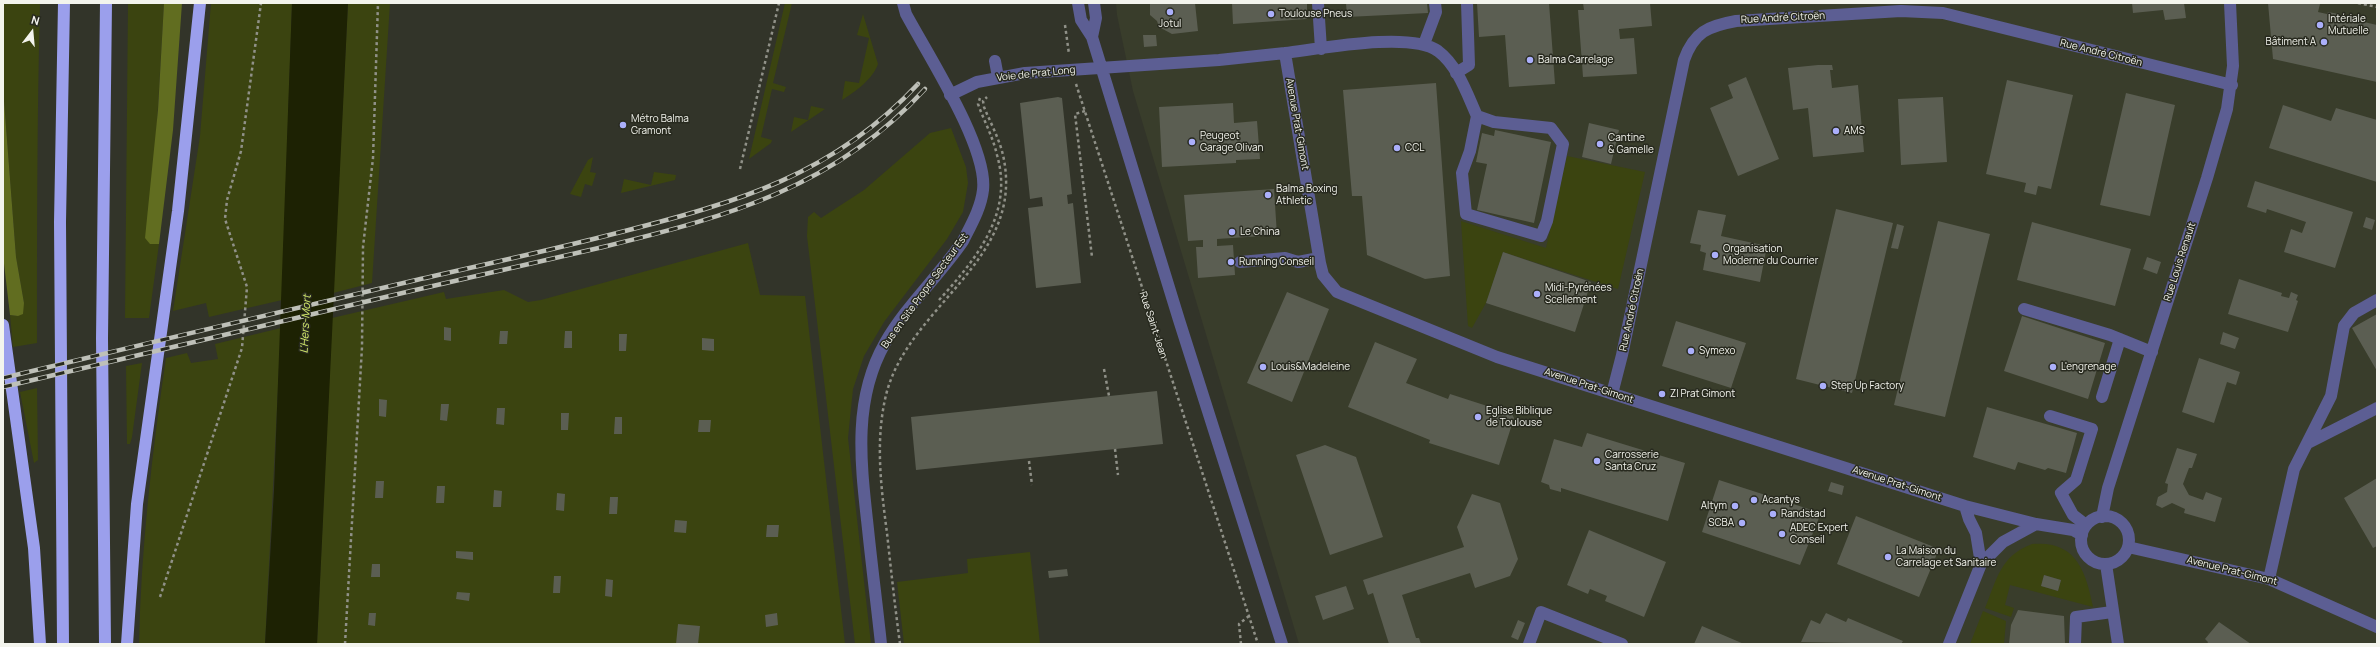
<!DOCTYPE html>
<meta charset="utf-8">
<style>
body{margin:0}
#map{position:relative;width:2380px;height:647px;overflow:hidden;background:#323429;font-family:Manrope,sans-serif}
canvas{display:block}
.frame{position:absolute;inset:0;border:4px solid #f3f4ed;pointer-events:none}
.north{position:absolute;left:12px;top:12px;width:40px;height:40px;-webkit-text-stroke:3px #282a1f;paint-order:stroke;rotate:16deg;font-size:11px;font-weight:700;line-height:16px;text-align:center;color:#f3f4ed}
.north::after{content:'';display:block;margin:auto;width:14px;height:18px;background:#f3f4ed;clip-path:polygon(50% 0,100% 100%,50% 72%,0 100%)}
</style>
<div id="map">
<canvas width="2380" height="647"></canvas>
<div class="frame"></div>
<div class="north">N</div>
</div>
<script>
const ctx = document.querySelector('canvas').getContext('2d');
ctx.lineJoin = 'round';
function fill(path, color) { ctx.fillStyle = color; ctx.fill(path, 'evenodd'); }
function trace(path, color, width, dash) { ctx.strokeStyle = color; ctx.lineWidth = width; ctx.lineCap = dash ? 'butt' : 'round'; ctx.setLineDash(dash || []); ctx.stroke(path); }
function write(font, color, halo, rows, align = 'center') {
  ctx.font = font + ' Manrope,sans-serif'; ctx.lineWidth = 3; ctx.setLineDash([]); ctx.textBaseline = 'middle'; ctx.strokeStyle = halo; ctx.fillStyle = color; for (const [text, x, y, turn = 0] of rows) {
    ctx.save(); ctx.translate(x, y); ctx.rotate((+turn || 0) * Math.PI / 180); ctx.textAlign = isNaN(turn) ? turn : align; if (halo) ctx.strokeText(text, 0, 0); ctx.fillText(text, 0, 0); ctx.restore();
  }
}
const built = new Path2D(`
 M1116,3H2377V644H1299L1133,91L1117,15Z`);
const green = new Path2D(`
 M3,3H40C37,116 37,230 37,343L13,347L10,315L18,316L24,303L16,257L3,88Z
 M128,3H164L150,244H159L149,318H125Z
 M211,3H292L282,300L209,317L206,303L173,311L200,136Z
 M348,3H390L372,283L333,293Z
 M785,3H792L773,83L786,87L784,92L772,89L761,137L772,140L771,143L749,159Z
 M863,14L878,64C873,79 855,92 842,100L845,81L859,83L869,38L857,35Z
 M811,106L825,109L791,132L794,117L808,120Z
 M951,128L966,167L968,183L963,212L947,239L884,322L864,356L853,389L848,438L871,644H855L807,236L808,217L814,212L821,218L864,190L930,133Z
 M1567,156L1645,172L1618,289L1503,252L1486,303L1472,328L1468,326L1461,221L1546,248Z
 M593,157L590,172L596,173L592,186L585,184L581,197L570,194L588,160Z
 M654,172L676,175L675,180L621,193L624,179L651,185Z
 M748,243L760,295L805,296L845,644H317L332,318L444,292L446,299L504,290L528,302L541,300Z
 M281,328L265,644H139C141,548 152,453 166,358L187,353L191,363L218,359L215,344Z
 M142,363L132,437L130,444H127L126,366Z
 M37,388L38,460L34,463L20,392Z
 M2032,544C2076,540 2086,571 2093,607L2010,585L2005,605L2014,608L2011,617L1985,608C1997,579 2000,556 2032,544ZM2044,575L2061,580L2058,591L2041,586Z
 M1030,552L1040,644H904L897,582L968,573L967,559Z
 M1983,611L2006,621L2004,644H1970Z`);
const forest = new Path2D(`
 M164,3H182L173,130L159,244H150L145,238L158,110Z
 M3,88L16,257L24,303L23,314L18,316L10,315L3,255Z`);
const water = new Path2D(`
 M292,3H348L317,644H265L274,490Z`);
const building = new Path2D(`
 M1150,3H1195L1198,31L1172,34L1159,27L1157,21L1150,15Z
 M1232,3H1307V19L1233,24Z
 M1346,3H1427L1428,13L1347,17Z
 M1477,3H1549L1555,84L1509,87L1505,35L1479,37Z
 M1583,3H1650L1652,26L1619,29L1620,39L1634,38L1637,74L1583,77L1578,10H1584Z
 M2132,3H2184L2186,18L2165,20L2163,10L2133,13Z
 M2268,3L2320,4L2318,12L2327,14L2328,12L2339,14L2338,16L2377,25V82L2273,59Z
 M1143,35H1156L1157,46L1144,47Z
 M1818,65H1832L1833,70H1830L1832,88L1858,85L1864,152L1813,157L1808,108L1793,110L1788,68Z
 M1746,77L1779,159L1738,176L1710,108L1733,98L1728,85Z
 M2007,80L2073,95L2051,189L2038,186L2036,195L2024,192L2026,183L1986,174Z
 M1436,83L1450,276L1425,279L1367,255L1362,196H1352L1343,90Z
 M2126,93L2175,105L2150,216L2100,205Z
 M1058,97L1062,98L1072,194L1067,195L1068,204L1073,203L1081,283L1036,288L1028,208L1043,206L1042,197L1030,199L1020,103Z
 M1943,97L1947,162L1901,165L1898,99Z
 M1233,103L1234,123L1257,121L1260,159L1236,160V163L1162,167L1159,107Z
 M2283,105L2331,121L2336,108L2377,120V182L2269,148Z
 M1589,123L1619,130L1611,164L1582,157Z
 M1495,130L1551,142L1534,223L1477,210L1487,164L1476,162L1482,133L1494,136Z
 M2255,181L2353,212L2335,268L2284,252L2291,229L2302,233L2306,222L2267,209L2266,213L2247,207Z
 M1274,189L1277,235L1217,239V246L1233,245L1235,275L1198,278L1196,247H1203V240L1188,241L1184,195Z
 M1836,209L1893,223L1852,393L1796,379Z
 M1698,210L1726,215L1721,236L1767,246L1760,282L1703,270L1706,253L1700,251L1701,245L1690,243Z
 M2366,217L2375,220L2372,230L2363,227Z
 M1938,221L1990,234L1945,417L1894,405Z
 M2032,222L2131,249L2115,306L2017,280Z
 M1897,224L1904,226L1898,249L1891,248Z
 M1503,252L1591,282L1575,332L1486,303Z
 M2147,257L2161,262L2157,274L2143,269Z
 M2239,279L2282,293L2281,296L2289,298L2291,292L2298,295L2296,300L2298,301L2288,332L2228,314Z
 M1287,292L1329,309L1292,402L1247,383Z
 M2377,314V371L2352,328Z
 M2022,316L2105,343L2088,399L2004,371Z
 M1676,321L1746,343L1731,388L1662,366Z
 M444,327L451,328V341L444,340Z
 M500,331H508L507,344H499Z
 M565,331H572V348H564Z
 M2223,332L2239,338L2235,349L2220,344Z
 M619,334H627L626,351H619Z
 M702,338L714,339V351L702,350Z
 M1375,342L1417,359L1406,383L1448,399L1450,394L1512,414L1514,418L1499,465L1429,443L1430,440L1348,407Z
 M2199,358L2240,372L2236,385L2227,382L2214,423L2182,412Z
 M1157,391L1163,444L916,470L911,417Z
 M379,399L387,400L386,417L379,416Z
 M441,404H449L447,421L440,420Z
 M1987,407L2077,433L2066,473L2048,468L2045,470L2018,462L2015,470L1973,457Z
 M497,408H505L504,425L496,424Z
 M561,413H569L568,430H561Z
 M615,417H622V434H614Z
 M699,420H711L710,432H698Z
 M1587,433L1685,463L1668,521L1561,488V492L1550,489L1549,485L1541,482L1554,439L1582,447Z
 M1325,445L1356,457L1383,537L1330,555L1296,455Z
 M2177,448L2197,454L2192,468H2189L2183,484L2189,495L2203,500L2206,492L2222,498L2215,522L2184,513L2185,509L2172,503L2162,508L2156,505L2158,497L2167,492L2168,484L2165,483Z
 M2377,478V546L2373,548L2344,498Z
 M1719,480L1821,513L1800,565L1702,532Z
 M376,481H384L383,498H375Z
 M1831,482L1844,486L1842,495L1828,491Z
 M437,486H445L444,503H436Z
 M494,490L502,491L501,507H493Z
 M557,493L565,494L564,511L556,510Z
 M1472,494L1500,503L1518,559L1510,576L1475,588L1470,573L1402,595L1416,638H1419L1421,644H1389L1373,593L1368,595L1363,580L1464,547L1457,527Z
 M610,497H618L617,514H609Z
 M1856,516L1939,549L1919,597L1837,564Z
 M675,520L687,521L686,533L674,532Z
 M767,525H779L778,537H766Z
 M1589,530L1666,562L1644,617L1605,601L1607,596L1590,589L1588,594L1567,585Z
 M456,551L473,552V560L456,558Z
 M372,564H380V577H371Z
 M1067,569L1068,576L1049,578L1048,571Z
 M2044,575L2061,580L2058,591L2041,586Z
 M554,576H561L560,593H553Z
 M606,579L613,580L612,597L605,596Z
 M1346,586L1354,609L1323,620L1315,596Z
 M457,592L470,593L469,601L456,599Z
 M2018,610L2064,616L2065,644H2009L2011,625Z
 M369,613H376L375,626L368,625Z
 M777,613L778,625L766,627L765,615Z
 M1826,613L1846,622L1848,618L1903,641L1901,644L1801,642L1811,620L1820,624Z
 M1518,620L1525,623L1518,640L1511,637Z
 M2219,622L2251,644H2207L2208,642L2205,639Z
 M678,624L700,626L698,644H676Z
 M1702,626L1744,644H1694Z`);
const path = new Path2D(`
 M2358,3L2377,7
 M1065,25L1069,54
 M1076,84L1258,644
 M1085,111L1075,114L1092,257
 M740,169L779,3
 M939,300C976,259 1014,214 997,155C993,137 984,121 978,104L980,98
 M1104,369L1109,396
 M1115,449L1118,475
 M1029,461L1032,485
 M160,597L242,348L247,287L225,219L227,200L241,151L261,3
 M345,644L362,347L363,247L373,158L378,3
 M900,644C895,607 891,570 887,533C881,487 875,441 886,395C908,306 1023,262 1004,160C1001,142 991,124 984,107L983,101L987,97
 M1241,644L1239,624L1249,616`);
const minor = new Path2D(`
 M1078,3L1081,20L1092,37L1179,320L1282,644
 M1318,3L1321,49
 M1092,37L1096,18L1094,3
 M1424,44L1436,12L1435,3
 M1285,53C1319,49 1410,31 1438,51C1458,66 1467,94 1477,116
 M995,61L998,77
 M1456,73L1469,65L1467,3
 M950,95L977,82L1025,73L1219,60L1285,53L1320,263L1323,275L1337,292L1497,357L1965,506L2036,524L2073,530L2082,535
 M1477,116L1494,122L1551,128L1563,144L1547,221L1541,236L1466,214L1462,173L1470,151Z
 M1240,262L1285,258L1298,262L1319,258
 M2024,309L2110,335L2152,352
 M1612,394L1622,355L1684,60C1694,32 1708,26 1736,21L1901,11L1943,13L2232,85
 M2102,397L2120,339
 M2050,416L2092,429L2076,480L2061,493L2073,515L2086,525
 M2308,443L2377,408
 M1965,506L1969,519L1976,533L1981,564
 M2081 540a24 24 0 1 1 48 0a24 24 0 1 1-48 0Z
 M2102,517L2108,488L2207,178L2227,109L2233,66L2230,3
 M2128,547L2269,579L2377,627
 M2106,564L2118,644
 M2269,579L2294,469L2331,396L2344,326L2354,313L2377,300
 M881,644C877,606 872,568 868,529C861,465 852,401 885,343C906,306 939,276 963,241C971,225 981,208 983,190C988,147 928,55 906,14L903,3
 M1529,644L1541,612L1622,644
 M1949,644L1981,564L2003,542L2036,524
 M2075,644L2076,617L2112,612`);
const highway = new Path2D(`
 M3,325L34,548L40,644
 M63,644L60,222L64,3
 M105,644L102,338L106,3
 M127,644L137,504L178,211L200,3`);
const rail = new Path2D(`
 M3,378C139,345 276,313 412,281C482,265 552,250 621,232C738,202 833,175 918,84
 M3,387C139,355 275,323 411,291C475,276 539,262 603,247C727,217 836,187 925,89`);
const markers = [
 [1170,12,4,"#abaffb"],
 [1271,14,4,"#abaffb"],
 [2320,25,4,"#abaffb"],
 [2324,42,4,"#abaffb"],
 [1530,60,4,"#abaffb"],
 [623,125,4,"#abaffb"],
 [1836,131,4,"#abaffb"],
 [1192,142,4,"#abaffb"],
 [1600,144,4,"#abaffb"],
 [1397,148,4,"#abaffb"],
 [1268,195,4,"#abaffb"],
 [1232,232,4,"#abaffb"],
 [1715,255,4,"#abaffb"],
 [1231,262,4,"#abaffb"],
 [1537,294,4,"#abaffb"],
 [1691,351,4,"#abaffb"],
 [1263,367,4,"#abaffb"],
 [2053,367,4,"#abaffb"],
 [1823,386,4,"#abaffb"],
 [1662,394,4,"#abaffb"],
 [1478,417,4,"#abaffb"],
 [1597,461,4,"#abaffb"],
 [1754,500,4,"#abaffb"],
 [1735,506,4,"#abaffb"],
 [1773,514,4,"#abaffb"],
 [1742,523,4,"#abaffb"],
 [1782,534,4,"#abaffb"],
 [1888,557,4,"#abaffb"]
];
const poiNames = [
 ["Toulouse Pneus",1279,14],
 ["Intériale",2328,19],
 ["Mutuelle",2328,31],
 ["Jotul",1170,24,"center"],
 ["Bâtiment A",2316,42,"right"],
 ["Balma Carrelage",1538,60],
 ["Métro Balma",631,119],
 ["Gramont",631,131],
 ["AMS",1844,131],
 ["Peugeot",1200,136],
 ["Garage Olivan",1200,148],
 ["Cantine",1608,138],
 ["& Gamelle",1608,150],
 ["CCL",1405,148],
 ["Balma Boxing",1276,189],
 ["Athletic",1276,201],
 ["Le China",1240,232],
 ["Organisation",1723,249],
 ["Moderne du Courrier",1723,261],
 ["Running Conseil",1239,262],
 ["Midi-Pyrénées",1545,288],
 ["Scellement",1545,300],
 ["Symexo",1699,351],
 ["Louis&Madeleine",1271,367],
 ["L'engrenage",2061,367],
 ["Step Up Factory",1831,386],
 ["ZI Prat Gimont",1670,394],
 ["Eglise Biblique",1486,411],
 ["de Toulouse",1486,423],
 ["Carrosserie",1605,455],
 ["Santa Cruz",1605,467],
 ["Acantys",1762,500],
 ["Altym",1727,506,"right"],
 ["Randstad",1781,514],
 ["SCBA",1734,523,"right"],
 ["ADEC Expert",1790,528],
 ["Conseil",1790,540],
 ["La Maison du",1896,551],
 ["Carrelage et Sanitaire",1896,563]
];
const streetNames = [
 ["Rue André Citroën",1783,18,-3],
 ["Rue André Citroën",2101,53,14],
 ["Voie de Prat Long",1036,74,-6],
 ["Avenue Prat-Gimont",1297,124,80],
 ["Rue Louis Renault",2180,262,-72],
 ["Bus en Site Propre Secteur Est",925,291,-54],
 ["Rue André Citroën",1632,310,-78],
 ["Rue Saint-Jean",1153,325,72],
 ["Avenue Prat-Gimont",1589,386,18],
 ["Avenue Prat-Gimont",1897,484,18],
 ["Avenue Prat-Gimont",2232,571,14]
];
const waterNames = [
 ["L'Hers-Mort",306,324,-87]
];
fill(built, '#393d2b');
fill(green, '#3b4410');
fill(forest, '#616d20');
fill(water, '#1d2203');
fill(building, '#5b5e52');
trace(path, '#909188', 2.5, [3, 3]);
trace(minor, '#5c5e93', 12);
trace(highway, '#9b9fec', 12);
trace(rail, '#bec0b8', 4.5);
trace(rail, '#282a1f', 3, [9]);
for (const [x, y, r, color] of markers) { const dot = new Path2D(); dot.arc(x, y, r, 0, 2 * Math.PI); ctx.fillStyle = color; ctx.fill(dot); trace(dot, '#282a1f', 1.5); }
write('10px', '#f3f4ed', '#282a1f', poiNames, 'left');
write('10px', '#f3f4ed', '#282a1f', streetNames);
write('italic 11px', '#d6ed6c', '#282a1f', waterNames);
</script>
